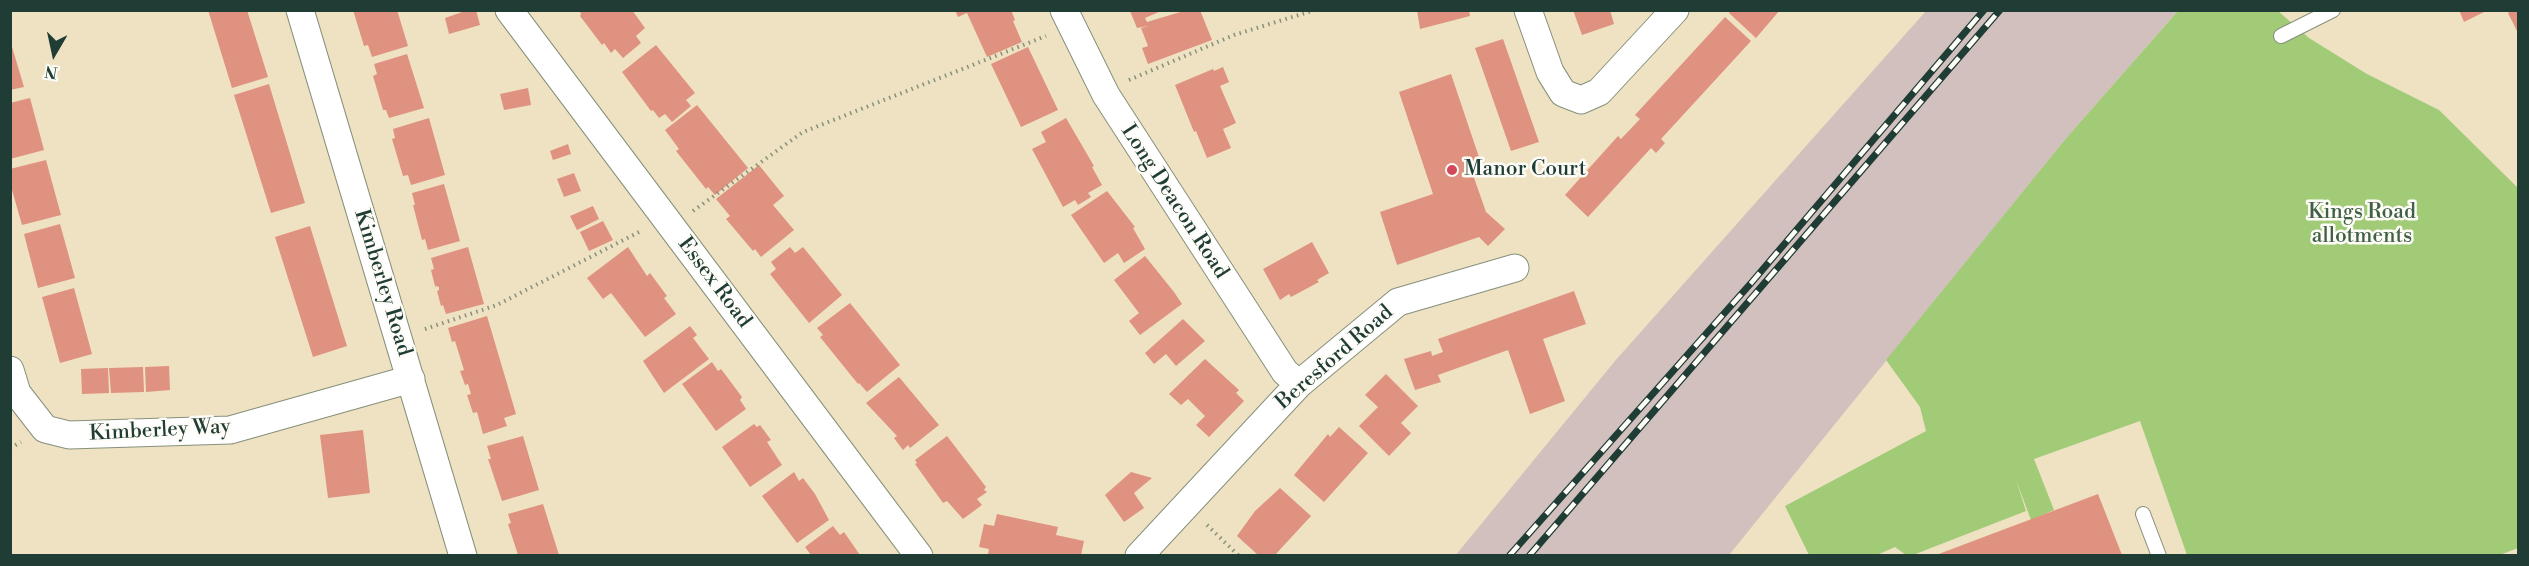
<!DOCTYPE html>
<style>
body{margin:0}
#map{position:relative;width:2529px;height:566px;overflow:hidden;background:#eee2c2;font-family:"Libre Bodoni",serif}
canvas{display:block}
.frame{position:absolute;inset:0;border:12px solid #1f3d34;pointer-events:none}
.north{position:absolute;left:24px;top:24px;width:60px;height:60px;-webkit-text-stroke:4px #fdfcf7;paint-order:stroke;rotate:189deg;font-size:16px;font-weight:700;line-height:24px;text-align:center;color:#1f3d34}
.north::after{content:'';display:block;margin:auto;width:21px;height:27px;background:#1f3d34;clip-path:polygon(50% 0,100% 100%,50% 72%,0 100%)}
</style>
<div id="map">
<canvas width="2529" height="566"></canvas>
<div class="frame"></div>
<div class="north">N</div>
</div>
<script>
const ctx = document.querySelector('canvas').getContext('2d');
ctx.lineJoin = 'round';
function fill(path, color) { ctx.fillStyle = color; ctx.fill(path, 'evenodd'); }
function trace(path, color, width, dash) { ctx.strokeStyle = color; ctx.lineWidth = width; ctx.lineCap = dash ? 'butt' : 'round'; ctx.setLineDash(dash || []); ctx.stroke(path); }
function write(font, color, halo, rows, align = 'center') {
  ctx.font = font + ' "Libre Bodoni",serif'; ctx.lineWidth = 5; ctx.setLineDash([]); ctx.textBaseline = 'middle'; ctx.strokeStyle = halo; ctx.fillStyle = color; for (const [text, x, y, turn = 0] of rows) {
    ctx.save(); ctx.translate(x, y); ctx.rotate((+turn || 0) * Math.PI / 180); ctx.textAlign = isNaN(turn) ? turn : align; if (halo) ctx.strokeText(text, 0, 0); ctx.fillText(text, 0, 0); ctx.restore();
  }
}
const industrial = new Path2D(`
 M1926,11H2178L2068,136L1729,555L1455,556L1615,361Z`);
const green = new Path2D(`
 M2178,11H2278L2309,38L2367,74L2439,110L2518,188V548L2497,556L2187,555L2140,421L2034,459L2054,510L2031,520L2016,480L2026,511L1913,555H1906L1895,547L1877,555H1809L1785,506L1926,431L1920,407L1886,360L2068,136Z`);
const building = new Path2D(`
 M208,10H247L268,77L232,88Z
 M353,10H397L408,46L372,57L368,45L364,46Z
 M468,10H476L480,25L449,34L445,18Z
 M579,10H632L645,28L636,36L641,43L623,58L615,49L611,53L604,43L602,45L580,16L581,14Z
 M955,10H1011L1015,20L1013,21L1022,42L987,57L967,13L958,17Z
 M1187,10H1200L1212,40L1148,64L1142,48L1148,46L1141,28L1148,26L1137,28L1130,11H1161L1145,18L1147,22Z
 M1417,10H1469L1470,16L1420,29Z
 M1573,10H1610L1614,24L1582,35Z
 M1731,10H1780L1756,38L1729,13Z
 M2459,10H2488L2464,22Z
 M2512,10H2518V30L2517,31L2508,13Z
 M1725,17L1751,41L1661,139L1665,143L1656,153L1651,148L1588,217L1565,195L1618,136L1621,139L1640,119L1635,115Z
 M1503,39L1539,142L1511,151L1475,48Z
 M10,40L24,87L10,90Z
 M656,45L695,93L686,100L691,106L672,122L665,114L659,118L653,110L651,111L622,72Z
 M1028,47L1058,110L1021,127L991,64Z
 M407,54L424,108L389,118L386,110H383L373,76L377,74L374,64Z
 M1223,67L1229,82L1220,86L1236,123L1223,129L1231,148L1207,158L1196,131L1194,132L1175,85L1213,69L1214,71Z
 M1451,74L1483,169L1472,172L1486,212L1505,229L1488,246L1479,237L1397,265L1380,212L1433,194L1399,92Z
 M269,84L305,203L271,213L234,95Z
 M528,88L531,105L504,110L500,94Z
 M30,98L44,150L10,159V103Z
 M697,105L748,168L715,195L708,187L706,189L676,151L679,149L665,130Z
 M429,118L445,175L411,185L408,175L403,176L392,139L395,138L393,129Z
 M1066,118L1094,166L1092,167L1102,185L1088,193L1091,197L1078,205L1075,200L1063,207L1032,149L1046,142L1041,132Z
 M568,144L571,154L553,160L550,151Z
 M46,160L61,215L22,225L10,183V169Z
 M759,165L784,196L773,205L794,230L761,257L755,249L753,251L726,219L730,216L716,199Z
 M574,173L581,191L564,197L557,179Z
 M444,184L460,241L428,250L425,239L422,240L413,205H415L412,193Z
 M1107,191L1135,227L1133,228L1145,249L1124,263L1118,253L1104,263L1071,215Z
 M593,206L599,219L577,230L570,216Z
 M603,221L613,240L589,251L580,232Z
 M60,224L75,278L38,288L24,234Z
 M310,226L347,346L313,357L275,237Z
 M1312,242L1329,273L1317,280L1319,282L1291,297L1289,294L1280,300L1263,269Z
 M468,247L484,304L446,314L443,305L441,306L437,291L439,290V287L435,286L431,270L434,269L431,258Z
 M628,247L647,276L650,273L667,296L664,298L676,314L645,337L611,293L603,299L587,278Z
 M790,247L795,253L803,247L842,295L809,323L770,274L776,269L771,262Z
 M1145,256L1174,292L1182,304L1140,335L1129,321L1139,313L1114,280Z
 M74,288L92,354L60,363L42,297Z
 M1574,291L1586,324L1543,339L1565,401L1530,414L1508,350L1438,375L1441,382L1415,390L1404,359L1431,351L1432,356L1443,352L1438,339Z
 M850,303L900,365L867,392L859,383L858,384L820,337L823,335L817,328Z
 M487,316L516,414L504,418L507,426L483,434L477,412L473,413L467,395L471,394L468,384L465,385L460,371L464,370L455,341L452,342L448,328Z
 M1183,319L1205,341L1176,366L1166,354L1154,364L1145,353Z
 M690,326L697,335L693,338L709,359L664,393L643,361Z
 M1205,359L1239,390L1236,393L1244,401L1209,437L1196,425L1205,416L1188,399L1181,405L1169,394Z
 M712,362L718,371L721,369L742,397L740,400L746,409L716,431L682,384Z
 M169,366L170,390L146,392L145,367Z
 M143,367L144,392L111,393L109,368Z
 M108,368L109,393L82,394L81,369Z
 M1386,374L1418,406L1401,423L1411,433L1389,456L1359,426L1378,407L1365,395Z
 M899,377L939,425L910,448L908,445L903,450L894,438L897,436L866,403Z
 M754,424L757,427L760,425L771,440L767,442L782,465L750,487L722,447Z
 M1339,427L1368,453L1324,502L1294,475L1328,434L1330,437Z
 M363,430L370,493L328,498L320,435Z
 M523,436L539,490L502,501L488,459H491L487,446Z
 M947,436L986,487L984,490L987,492L977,499L982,505L963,519L947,501L943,503L915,464L917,463L915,460Z
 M794,472L799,481L803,478L815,494L829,520L797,543L762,496Z
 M1131,472L1152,478L1134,493L1144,508L1124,522L1105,495Z
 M1280,488L1311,516L1275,555H1258L1237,536L1255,511Z
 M2098,494L2122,555H1936Z
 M543,504L559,555H518L508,524L511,523L508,514Z
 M997,514L1058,527L1056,535L1084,541L1081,555H988L989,549L979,547L984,524L994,526Z
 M833,526L840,535L844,532L860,555H811L805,547Z`);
const path = new Path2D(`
 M1129,80L1234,35L1315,10
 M693,211L803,132L1046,36
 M425,329L497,305L641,231
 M10,448L21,442
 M1207,525L1239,556`);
const service = new Path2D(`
 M2281,36L2333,10
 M2143,514L2159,556`);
const minor = new Path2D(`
 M300,10L463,556
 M509,10L919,556
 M1064,10L1106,95L1285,372L1299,384
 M1528,10L1550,72L1563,93L1581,100L1599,92L1675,10
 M10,370L17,393L45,429L69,435L230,430L411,379
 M1139,556L1299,384L1398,302L1515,268`);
const rail = new Path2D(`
 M1509,556L1752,282L1984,10
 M1529,556L2000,10`);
const markers = [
 [1452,170,6,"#d1495b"]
];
const poiNames = [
 ["Manor Court",1464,170]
];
const streetNames = [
 ["Long Deacon Road",1174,202,57],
 ["Kimberley Road",382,283,73],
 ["Essex Road",714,283,53],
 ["Beresford Road",1335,358,-41],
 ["Kimberley Way",160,431,-3]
];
const parkNames = [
 ["Kings Road",2362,213],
 ["allotments",2362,237]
];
fill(industrial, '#d1c0bd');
fill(green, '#a1cb77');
fill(building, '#df927f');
trace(service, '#86907b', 16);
trace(minor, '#86907b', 29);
trace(path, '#86907b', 4, [1.5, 4.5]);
trace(service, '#fff', 14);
trace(minor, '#fff', 27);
trace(rail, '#1f3d34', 7);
trace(rail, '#fdfcf7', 4.5, [14]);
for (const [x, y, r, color] of markers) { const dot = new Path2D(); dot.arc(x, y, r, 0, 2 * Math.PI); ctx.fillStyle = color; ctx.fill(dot); trace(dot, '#fdfcf7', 2); }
write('21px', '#1f3d34', '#fdfcf7', poiNames, 'left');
write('21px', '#1f3d34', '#fdfcf7', streetNames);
write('21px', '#406045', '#fdfcf7', parkNames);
</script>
